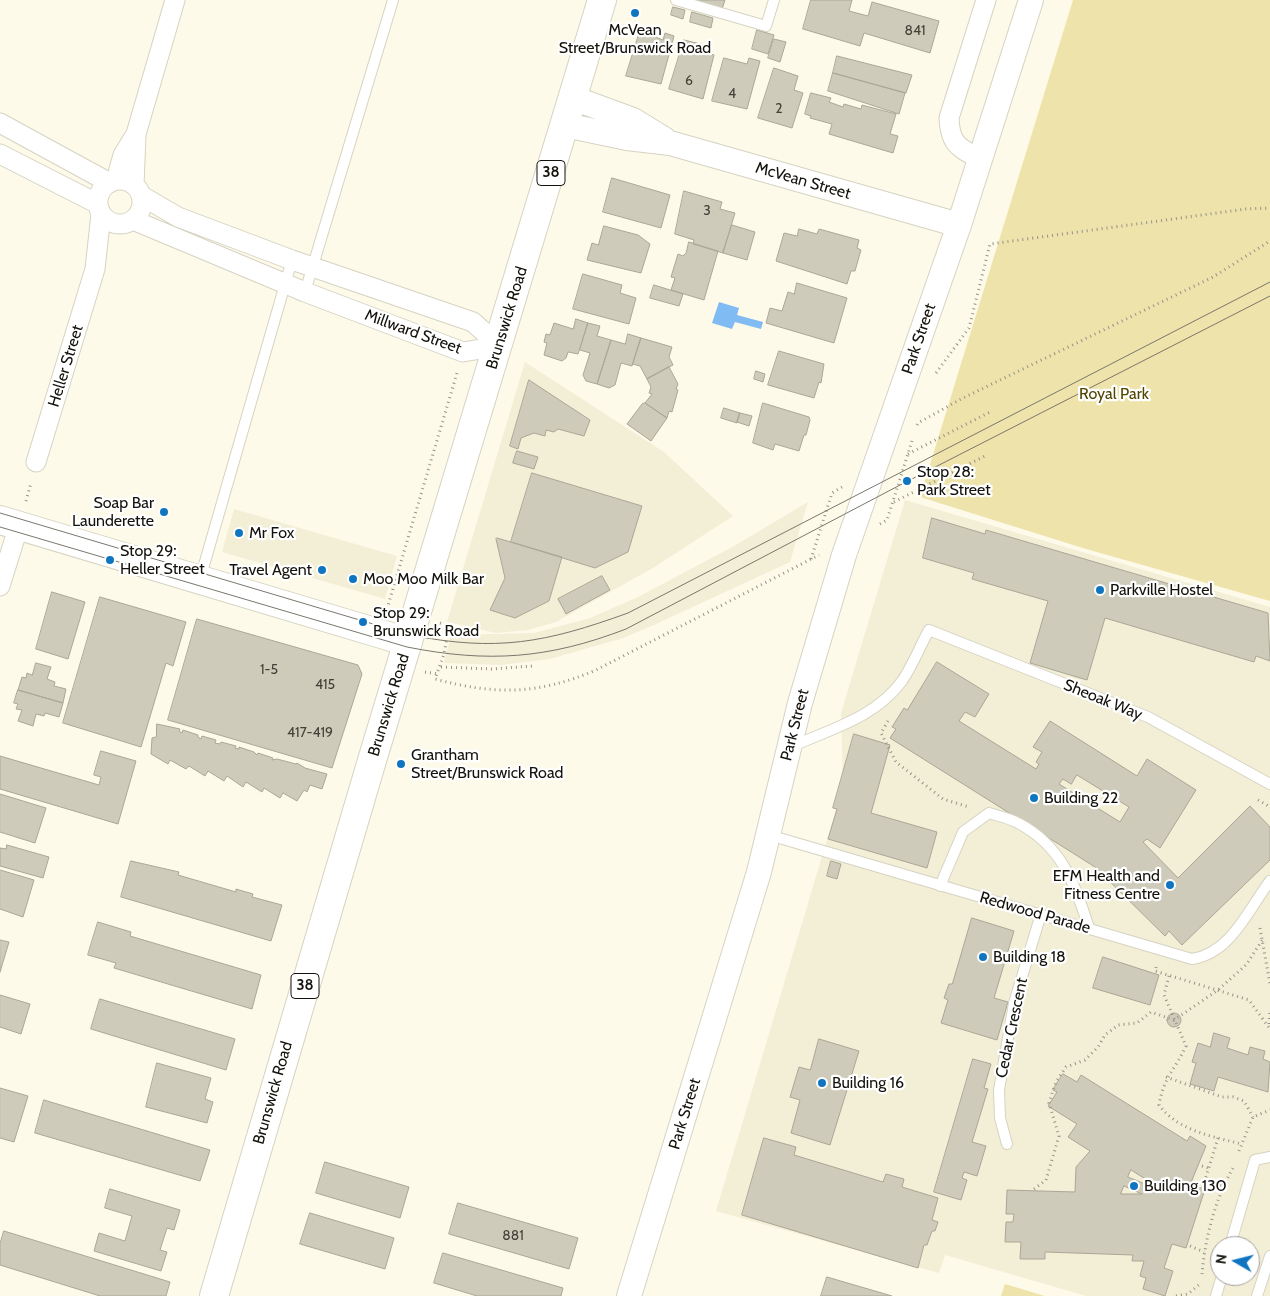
<!DOCTYPE html>
<style>
body{margin:0}
#map{position:relative;width:1270px;height:1296px;overflow:hidden;background:#fefae9;font-family:Cabin,sans-serif}
canvas{display:block}
.north{position:absolute;left:1210px;top:1236px;width:50px;height:50px;box-sizing:border-box;background:#fff;border:1px solid #a1a09e;border-radius:50%;rotate:278deg;font-size:14px;font-weight:700;line-height:20px;text-align:center;color:#14120c}
.north::after{content:'';display:block;margin:auto;width:18px;height:22px;background:#0f75c0;clip-path:polygon(50% 0,100% 100%,50% 72%,0 100%)}
</style>
<div id="map">
<canvas width="1270" height="1296"></canvas>
<div class="north">N</div>
</div>
<script>
const ctx = document.querySelector('canvas').getContext('2d');
ctx.lineJoin = 'round';
function fill(path, color) { ctx.fillStyle = color; ctx.fill(path, 'evenodd'); }
function trace(path, color, width, dash) { ctx.strokeStyle = color; ctx.lineWidth = width; ctx.lineCap = dash ? 'butt' : 'round'; ctx.setLineDash(dash || []); ctx.stroke(path); }
function write(font, color, halo, rows, align = 'center') {
  ctx.font = font + ' Cabin,sans-serif'; ctx.lineWidth = 4.5; ctx.setLineDash([]); ctx.textBaseline = 'middle'; ctx.strokeStyle = halo; ctx.fillStyle = color; for (const [text, x, y, turn = 0] of rows) {
    ctx.save(); ctx.translate(x, y); ctx.rotate((+turn || 0) * Math.PI / 180); ctx.textAlign = isNaN(turn) ? turn : align; if (halo) ctx.strokeText(text, 0, 0); ctx.fillText(text, 0, 0); ctx.restore();
  }
}
const built = new Path2D(`
 M525,362L664,452L733,516L653,568L556,622L528,630L496,633L447,622Z
 M905,500L1270,607V1296H1086L945,1255L939,1273L716,1211L843,786L841,713ZM1220,1246H1250V1276H1220Z
 M808,502L790,562L654,625L623,638L550,659L501,665L444,663L451,635L534,633L590,618L638,597L734,546Z
 M234,509L397,556L385,599L222,552Z`);
const green = new Path2D(`
 M1073,0H1270V601L1086,549L920,497Z
 M1005,1284L1045,1296H1001Z`);
const water = new Path2D(`
 M719,302L739,308L737,315L763,322L761,329L735,322L732,329L712,323Z`);
const building = new Path2D(`
 M692,0H725L722,9Z
 M811,0H852L849,11L868,16L872,2L939,21L930,53L864,33L860,46L803,29Z
 M673,7L685,10L683,19L671,15Z
 M692,12L713,18L711,28L690,22Z
 M757,30L774,35L768,54L752,49Z
 M640,31L663,40L665,33L674,36L661,84L626,76Z
 M774,39L786,42L780,62L768,58Z
 M684,40L709,46L708,53L714,55L703,99L669,89Z
 M837,56L912,75L906,93L833,73Z
 M724,58L747,64L749,58L760,61L747,109L712,101Z
 M774,68L798,76L794,90L803,93L792,128L758,118Z
 M833,73L905,93L899,114L828,91Z
 M811,93L831,98L829,102L843,107L844,104L861,109L862,105L896,114L890,134L898,136L893,153L829,134L832,124L810,118L811,116L805,114Z
 M612,178L670,195L661,228L603,212Z
 M684,191L722,202L720,209L735,213L723,253L693,244L694,240L675,234Z
 M732,225L755,232L747,260L723,253Z
 M604,226L638,235L650,244L641,273L587,260L592,243L598,245Z
 M799,229L817,234L819,229L859,240L857,248L861,250L855,271H851L847,284L776,261L784,233L797,236Z
 M689,242L718,251L704,300L671,290L675,278L671,277L678,254L683,256L686,253Z
 M583,274L622,285L620,293L636,298L629,324L573,309Z
 M797,283L847,298L834,343L766,323L770,308L782,311L788,292L794,294Z
 M654,285L683,294L679,306L650,298Z
 M576,319L588,323L578,354L568,352L566,358L562,361L544,355L547,343L544,342L546,334L550,335L554,323L573,329Z
 M588,323L600,326L597,336L611,340L597,384L586,381L583,375L590,353L580,350Z
 M628,334L641,338L632,366L621,363L615,385L609,388L597,384L611,340L625,344Z
 M641,338L672,347L669,357L673,365L647,379L640,366L633,364Z
 M779,351L824,364L821,383L819,382L814,398L768,385Z
 M669,367L678,384L676,389L678,390L672,412L669,411L667,418L645,403L652,394L649,393L651,387L647,379Z
 M756,371L765,374L763,382L754,379Z
 M529,380L590,420L584,436L558,429L554,432L546,430L545,436L534,433L521,438L518,449L510,446Z
 M645,403L667,418L651,441L627,424L642,404Z
 M763,403L809,417L810,420L806,435H804L799,451L775,444L773,450L753,443Z
 M724,408L740,413L737,423L721,418Z
 M740,413L752,416L749,426L737,422Z
 M517,451L538,457L534,469L513,463Z
 M532,473L642,506L628,552L595,568L511,542Z
 M932,518L985,534L986,530L1268,613L1270,661L1256,656L1254,662L1105,618L1087,680L1030,663L1048,601L972,579L974,573L923,558Z
 M497,538L562,557L549,601L515,618L490,610L505,578L496,539Z
 M602,576L610,590L566,614L558,599Z
 M52,592L85,602L68,659L36,649Z
 M100,597L186,622L173,666L166,663L141,747L63,723Z
 M197,619L358,665L362,674L332,768L168,720Z
 M937,662L989,694L975,717L965,712L959,721L1036,769L1039,764L1036,762L1042,752L1033,747L1050,721L1137,776L1147,759L1196,790L1160,848L1147,839L1143,842L1178,878L1250,806L1270,827V860L1182,945L1169,931L1165,936L1095,867L890,738L896,729L892,727L904,708L907,710ZM1077,775L1129,807L1120,822L1059,784L1063,779L1071,784Z
 M36,663L51,667L47,679L55,682L54,686L66,689L63,703L18,690L22,677L26,678L27,673L32,675Z
 M18,690L63,703L59,717L45,713L44,716L36,714L33,726L18,721L22,710L16,709L18,704L14,703Z
 M157,724L180,729L179,731L182,733L183,730L198,735V737L201,739L202,736L216,740L215,743L220,744L221,742L236,746L235,748L239,749V747L254,752L257,755L258,753L273,758L272,760L277,759L296,764L297,763L305,768L327,774L322,789L310,785L307,792L304,790L297,801L283,793L280,798L264,788L262,792L246,782L243,787L227,776L224,781L208,771L205,776L189,766L186,769L170,760L168,764L151,754L152,738L156,737Z
 M854,734L890,745L871,813L937,832L927,868L828,839L837,809L833,808Z
 M101,751L136,761L118,824L0,789V756L99,785L101,777L94,775Z
 M0,794L46,808L35,843L0,832Z
 M7,845L49,857L43,878L0,866V848L6,849Z
 M131,861L179,872L178,875L236,892V889L253,894L252,897L282,905L271,941L121,897Z
 M831,861L841,864L837,879L827,876Z
 M0,870L34,880L23,917L0,909Z
 M972,918L1014,931L994,998L1008,1002L997,1040L941,1023L948,1000L944,998L949,984H952Z
 M98,922L131,932L130,936L261,975L252,1009L114,968L116,963L88,955Z
 M0,940L9,942L0,972Z
 M1103,957L1159,975L1150,1005L1093,988Z
 M0,995L30,1004L21,1034L0,1027Z
 M100,999L235,1039L226,1070L91,1029Z
 M1167 1020a7 7 0 1 1 14 0a7 7 0 1 1-14 0Z
 M1214,1033L1230,1038L1227,1048L1248,1055L1250,1047L1265,1051L1263,1059L1270,1062L1268,1092L1218,1077L1214,1091L1190,1084L1196,1063L1192,1062L1198,1043L1210,1047Z
 M819,1039L859,1051L830,1145L791,1133L800,1100L790,1097L799,1067L810,1070Z
 M973,1059L991,1064L984,1088L988,1089L972,1142L986,1146L977,1176L964,1172L962,1178L967,1180L961,1200L934,1192Z
 M157,1063L211,1078L205,1099L213,1102L207,1123L146,1107Z
 M1063,1074L1077,1082L1081,1075L1187,1141L1190,1136L1206,1146L1190,1185L1205,1189L1186,1248L1172,1244L1164,1268L1173,1271L1165,1296L1143,1289L1146,1278L1140,1276L1144,1261H1132L1133,1255L1045,1252V1259H1020L1021,1242H1005L1006,1222H1013L1014,1214H1006L1007,1190L1075,1192L1076,1167L1090,1151L1068,1137L1077,1124L1048,1106L1057,1092L1053,1090ZM1131,1170L1147,1180L1145,1184L1128,1177ZM1124,1186L1142,1194H1121Z
 M0,1088L28,1096L14,1142L0,1138Z
 M44,1100L210,1150L200,1181L35,1133Z
 M764,1138L796,1147L794,1155L883,1182L886,1174L904,1179L902,1187L938,1198L932,1220L938,1222L935,1231H932L927,1245H924L918,1268L742,1215Z
 M325,1162L409,1187L400,1218L316,1193Z
 M110,1189L180,1210L174,1230L167,1228L160,1250L167,1252L161,1271L94,1251L99,1233L125,1241L132,1216L105,1208Z
 M458,1203L578,1238L569,1269L449,1234Z
 M310,1213L394,1238L385,1269L300,1244Z
 M4,1231L170,1282L166,1296H100L0,1265V1244Z
 M443,1253L563,1288L561,1296H477L434,1283Z
 M827,1277L892,1296H821Z`);
const path = new Path2D(`
 M936,373L969,328L990,244L1246,209L1270,208
 M917,425L918,423L963,398L1213,277L1270,241
 M908,454L990,412
 M26,501L31,483
 M894,502L985,456
 M880,524L887,520L912,441
 M811,559L832,493L842,487
 M387,609L457,373
 M440,623L449,626L444,654L435,679C495,695 538,695 596,670L819,555
 M441,667L491,669L533,666
 M425,672L439,674
 M888,721L881,733L896,762L943,799L969,807
 M1258,800L1270,807
 M1260,928L1270,984
 M1156,967L1155,971L1249,1000L1270,1029
 M1169,976L1164,995L1186,1046C1175,1070 1164,1076 1159,1105C1178,1131 1212,1136 1241,1144
 M1269,1024L1270,1011
 M1166,1077L1222,1097H1233L1244,1101L1253,1117
 M1218,1138L1205,1180L1228,1188
 M1239,1151L1253,1117L1270,1110
 M1202,1166L1208,1168
 M1034,1189L1046,1180L1059,1136L1049,1103L1056,1082L1066,1067L1085,1060L1098,1047L1105,1035L1118,1025L1137,1023L1151,1012L1174,1020L1218,990L1246,965L1263,939
 M1190,1246L1204,1252
 M1202,1274C1205,1239 1215,1199 1233,1168
 M1176,1296L1188,1294L1201,1283`);
const service = new Path2D(`
 M676,0L766,26L774,0
 M305,292L393,0
 M200,579L292,260
 M791,747C830,729 875,718 902,681C913,665 920,646 929,630L1148,717L1270,784
 M769,835L1192,959C1231,953 1248,910 1270,881
 M940,886L963,832L989,813C998,816 1009,818 1018,823C1062,846 1075,884 1089,928
 M1007,1144L1000,1118L999,1090L1014,1003L1041,914
 M1230,1246L1255,1160L1270,1157
 M1216,1296L1222,1276
 M1257,1296L1270,1256`);
const minor = new Path2D(`
 M0,123L110,183
 M0,154L98,204
 M979,159C958,147 950,144 949,118L986,0
 M98 202a22 22 0 1 1 44 0a22 22 0 1 1-44 0Z
 M116,180L123,155L136,134L175,0
 M134,185L136,135
 M142,196L178,217L292,260L473,322L499,346
 M133,220L305,292L463,352L499,346
 M36,462L95,269L101,214
 M0,586L19,525`);
const tertiary = new Path2D(`
 M573,98L633,120L664,139
 M565,125L627,138L670,143L959,225
 M629,1296L759,872L800,703L844,555L959,225L1031,0`);
const secondary = new Path2D(`
 M0,520L408,642`);
const primary = new Path2D(`
 M214,1296L373,757L602,0`);
const tram = new Path2D(`
 M0,513L410,635C497,652 545,643 628,613L1270,282
 M0,527L407,647C488,663 548,659 626,629L902,484L1270,296`);
const markers = [
 [635,13,5,"#0f75c0"],
 [907,481,5,"#0f75c0"],
 [164,512,5,"#0f75c0"],
 [239,533,5,"#0f75c0"],
 [110,560,5,"#0f75c0"],
 [322,570,5,"#0f75c0"],
 [353,579,5,"#0f75c0"],
 [1100,590,5,"#0f75c0"],
 [363,622,5,"#0f75c0"],
 [401,764,5,"#0f75c0"],
 [1034,798,5,"#0f75c0"],
 [1170,885,5,"#0f75c0"],
 [983,957,5,"#0f75c0"],
 [822,1083,5,"#0f75c0"],
 [1134,1186,5,"#0f75c0"]
];
const numberNames = [
 ["841",915,31],
 ["6",689,81],
 ["4",732,94],
 ["2",779,109],
 ["3",707,211],
 ["1-5",269,670],
 ["415",325,685],
 ["417-419",310,733],
 ["881",513,1236]
];
const shields = [
 [551,173,28],
 [305,986,28]
];
const shieldNames = [
 ["38",551,173],
 ["38",305,986]
];
const poiNames = [
 ["McVean",635,30,"center"],
 ["Street/Brunswick Road",635,48,"center"],
 ["Stop 28:",917,472],
 ["Park Street",917,490],
 ["Soap Bar",154,503,"right"],
 ["Launderette",154,521,"right"],
 ["Mr Fox",249,533],
 ["Stop 29:",120,551],
 ["Heller Street",120,569],
 ["Travel Agent",312,570,"right"],
 ["Moo Moo Milk Bar",363,579],
 ["Parkville Hostel",1110,590],
 ["Stop 29:",373,613],
 ["Brunswick Road",373,631],
 ["Grantham",411,755],
 ["Street/Brunswick Road",411,773],
 ["Building 22",1044,798],
 ["EFM Health and",1160,876,"right"],
 ["Fitness Centre",1160,894,"right"],
 ["Building 18",993,957],
 ["Building 16",832,1083],
 ["Building 130",1144,1186]
];
const streetNames = [
 ["McVean Street",803,181,16],
 ["Brunswick Road",507,318,-73],
 ["Millward Street",413,332,20],
 ["Park Street",919,339,-71],
 ["Heller Street",66,366,-73],
 ["Sheoak Way",1103,700,22],
 ["Brunswick Road",389,705,-73],
 ["Park Street",795,725,-76],
 ["Redwood Parade",1035,913,16],
 ["Cedar Crescent",1012,1028,-78],
 ["Brunswick Road",273,1093,-74],
 ["Park Street",685,1114,-73]
];
const parkNames = [
 ["Royal Park",1114,394]
];
fill(built, '#f3eed6');
fill(green, '#eee3ab');
fill(water, '#80bbf4');
fill(building, '#cecbba');
trace(building, '#aaa797', 1);
trace(service, '#d6d3c2', 12);
trace(minor, '#d6d3c2', 21);
trace(tertiary, '#d6d3c2', 26);
trace(secondary, '#d6d3c2', 30);
trace(primary, '#d6d3c2', 30);
trace(path, '#969387', 3, [1, 4]);
trace(service, '#fff', 10);
trace(minor, '#fff', 19);
trace(tertiary, '#fff', 24);
trace(secondary, '#fff', 28);
trace(primary, '#fff', 28);
trace(tram, '#7a776d', 1);
for (const [x, y, r, color] of markers) { const dot = new Path2D(); dot.arc(x, y, r, 0, 2 * Math.PI); ctx.fillStyle = color; ctx.fill(dot); trace(dot, '#fff', 2); }
write('14px', '#424038', null, numberNames);
for (const [x, y, w] of shields) { const box = new Path2D(); box.roundRect(x - w / 2, y - 12.5, w, 25, 4); ctx.fillStyle = '#fff'; ctx.fill(box); trace(box, '#14120c', 1); }
write('bold 15px', '#14120c', null, shieldNames);
write('16px', '#14120c', '#fff', poiNames, 'left');
write('16px', '#14120c', '#fff', streetNames);
write('16px', '#514503', '#fff', parkNames);
</script>
